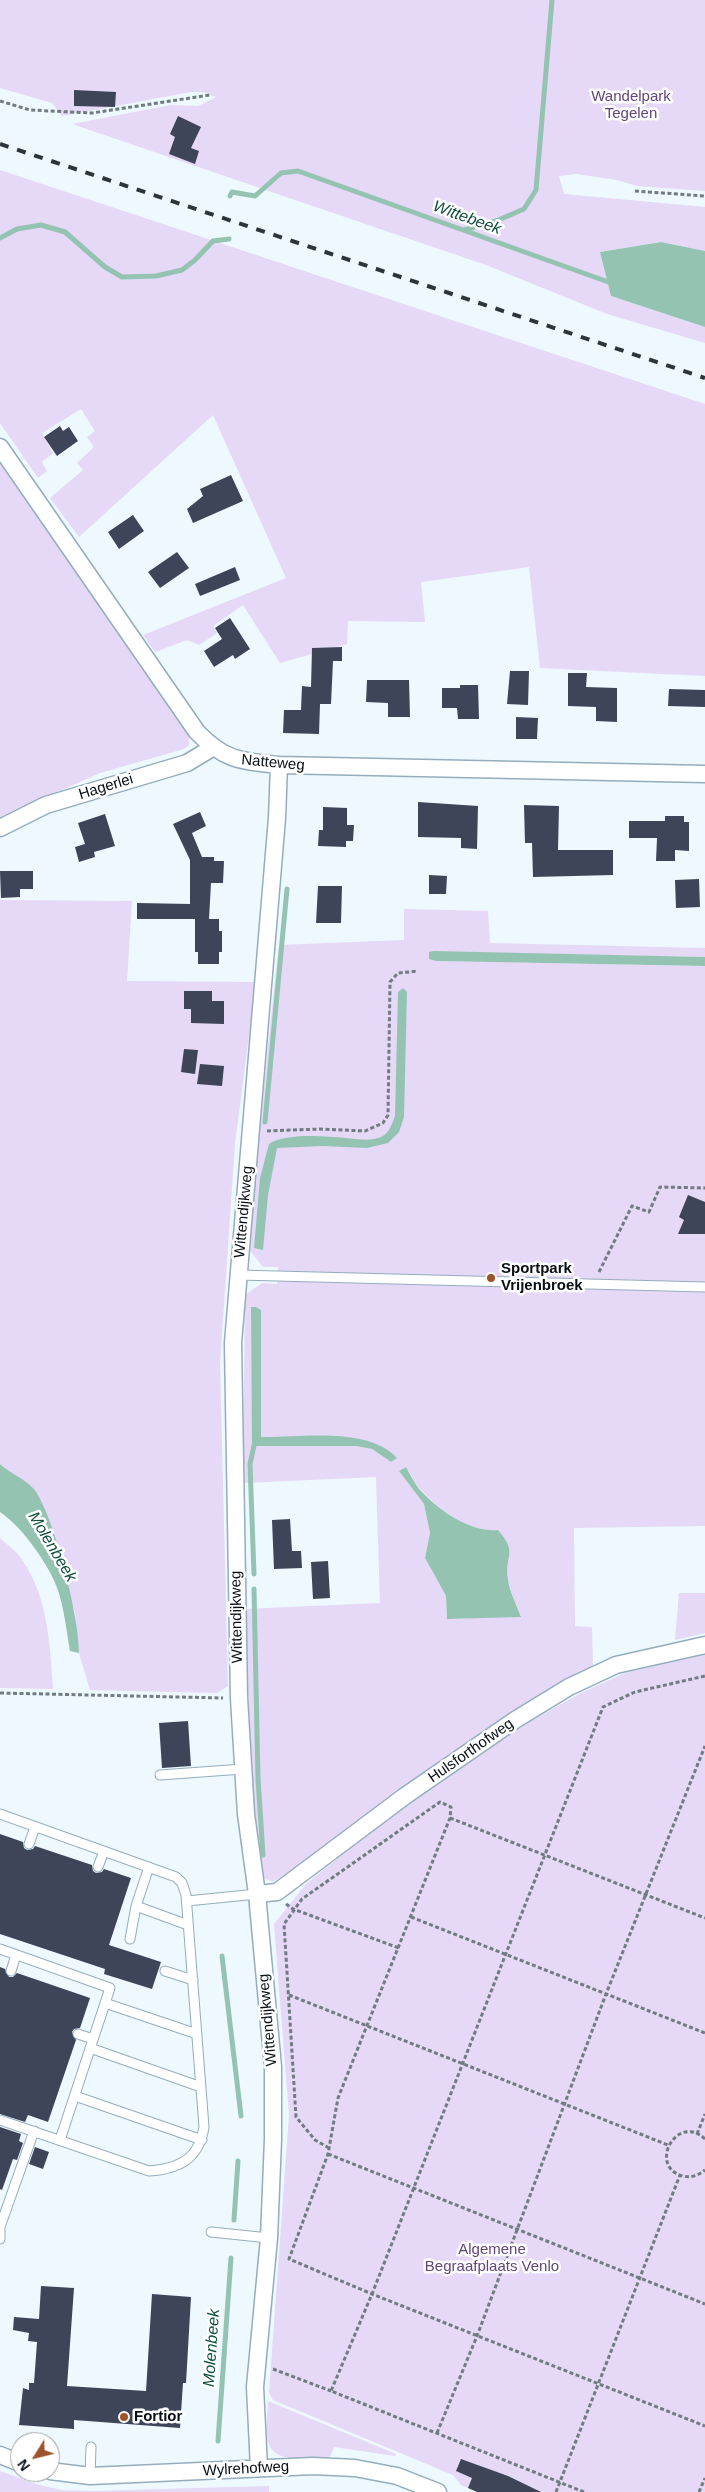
<!DOCTYPE html>
<style>
body{margin:0}
#map{position:relative;width:705px;height:2492px;overflow:hidden;background:#edf8ff;font-family:Helvetica,sans-serif}
canvas{display:block}
.north{position:absolute;left:10px;top:2432px;width:50px;height:50px;box-sizing:border-box;background:#fff;border:1px solid #9c9fa1;border-radius:50%;rotate:234deg;font-size:14px;font-weight:700;line-height:20px;text-align:center;color:#070f15}
.north::after{content:'';display:block;margin:auto;width:18px;height:22px;background:#9b542c;clip-path:polygon(50% 0,100% 100%,50% 72%,0 100%)}
</style>
<div id="map">
<canvas width="705" height="2492"></canvas>
<div class="north">N</div>
</div>
<script>
const ctx = document.querySelector('canvas').getContext('2d');
ctx.lineJoin = 'round';
function fill(path, color) { ctx.fillStyle = color; ctx.fill(path, 'evenodd'); }
function trace(path, color, width, dash) { ctx.strokeStyle = color; ctx.lineWidth = width; ctx.lineCap = dash ? 'butt' : 'round'; ctx.setLineDash(dash || []); ctx.stroke(path); }
function write(font, color, halo, rows, align = 'center') {
  ctx.font = font + ' Helvetica,sans-serif'; ctx.lineWidth = 5; ctx.setLineDash([]); ctx.textBaseline = 'middle'; ctx.strokeStyle = halo; ctx.fillStyle = color; for (const [text, x, y, turn = 0] of rows) {
    ctx.save(); ctx.translate(x, y); ctx.rotate((+turn || 0) * Math.PI / 180); ctx.textAlign = isNaN(turn) ? turn : align; if (halo) ctx.strokeText(text, 0, 0); ctx.fillText(text, 0, 0); ctx.restore();
  }
}
const green = new Path2D(`
 M0,0H705V191L637,186L617,180L576,174L559,176L564,194L705,207V251L661,242L600,252L611,296L705,327V343L607,314L486,265L72,124L171,105L198,106L216,97L202,92H191L62,116L52,103L0,88Z
 M0,170L705,404V676L540,668L529,567L421,582L425,622L348,621L347,644L280,663L243,605L213,626L217,633L199,645L187,640L155,652L143,635L286,578L213,415L79,537L50,498L83,470L77,463L94,447L87,437L95,431L81,409L42,433L53,453L42,462L47,471L38,478L0,423Z
 M0,460L189,733V745L184,749L100,773L44,798L0,823Z
 M0,900L132,901L127,981L256,982L235,1143L220,1363L228,1686L217,1693L90,1690L79,1653L75,1612L42,1503L32,1487L0,1464Z
 M404,909L488,911L490,943L705,948V957L429,952L436,961L705,966V1526L574,1528L575,1626L592,1627L593,1666C476,1722 381,1813 273,1882L262,1877L253,1794L244,1609L380,1603L376,1477L243,1483L245,1295L262,1283L277,1284L278,1267H263L249,1249L257,1145L279,945L404,940ZM251,1307H256L261,1310V1437L356,1438L397,1458L391,1462L372,1449L356,1446H253ZM406,1467C411,1474 415,1484 421,1490C441,1511 468,1532 498,1530C519,1554 504,1554 508,1578C509,1591 517,1604 521,1616L447,1619L446,1596L425,1558L430,1533L424,1504L399,1471Z
 M0,1538C7,1545 17,1551 22,1560C48,1597 50,1645 53,1689L0,1688Z
 M679,1593H705V1633L675,1640Z
 M705,1654V2492H478L461,2485L453,2475L273,2400L269,2393L289,2115L274,1924L306,1884L404,1805L529,1722L581,1693L625,1673Z
 M268,2401L396,2454L395,2456L334,2447L330,2457C313,2457 276,2465 269,2444C264,2433 268,2413 268,2401Z
 M0,2471L36,2484L61,2490L93,2491L269,2486V2492H0Z`);
const water = new Path2D(`
 M661,242L705,251V327L611,296L600,252Z
 M434,951L705,957V966L436,961L429,959V952Z
 M403,988L407,992L404,1117L399,1132L388,1143L367,1148L323,1146L277,1148L268,1195L263,1250L254,1248L260,1178L269,1144C285,1133 325,1136 345,1138C357,1139 372,1142 383,1136C390,1131 392,1124 395,1116L398,992Z
 M251,1307H256L261,1310V1437C301,1438 367,1426 397,1458L391,1462L372,1449L356,1446H252Z
 M0,1464C10,1473 25,1479 34,1489C54,1515 80,1620 79,1653L70,1651C67,1634 65,1615 60,1597C54,1571 23,1527 0,1512Z
 M406,1467C410,1474 415,1484 420,1490C440,1511 469,1532 498,1530C519,1554 504,1554 508,1579C509,1591 517,1605 521,1617L447,1619L446,1596L425,1558L430,1533L424,1504L399,1471Z`);
const stream = new Path2D(`
 M230,196L232,192L255,196L281,173L298,171L614,284
 M464,230L496,221L524,209L536,190L552,0
 M0,238L17,229L41,225L65,232L105,267L122,277L156,276L182,270L195,260L213,241L229,239
 M265,1122L287,889
 M254,1574L250,1464L255,1441
 M254,1589L258,1779L263,1855
 M222,1956L241,2116
 M234,2220L238,2161
 M218,2441L231,2258`);
const building = new Path2D(`
 M74,90L116,92L115,107L74,106Z
 M178,116L201,127L191,148L199,151L195,164L169,154L175,137L170,134Z
 M60,426L63,431L69,427L78,441L57,456L44,437Z
 M231,475L243,501L193,523L187,509L203,496L200,489Z
 M133,515L144,531L119,549L108,532Z
 M177,552L189,568L160,588L148,572Z
 M235,567L240,580L200,596L195,584Z
 M230,618L250,649L235,659L233,655L214,667L204,651L222,639L215,628Z
 M342,647V661H333L331,704H320L319,734L283,733L284,710H301L302,686L311,687L312,648Z
 M510,671H529L528,705L507,704Z
 M568,673H587L586,687L617,688V722L596,721V707L568,706Z
 M367,680H409L410,717H388V703L366,702Z
 M460,685H478L479,719H458L457,708H442V688H460Z
 M669,689L705,690V707L668,706Z
 M516,717L538,718L537,739H516Z
 M418,802L478,806L477,849L461,848V838L418,837Z
 M524,805L559,806L558,850H613V875L533,877L532,843H525Z
 M323,807L347,808V825H354L353,841H346V847L318,846L319,830H323Z
 M200,812L206,826L192,833L202,857H214V861H224L223,883H211L209,919H219V931H222V952H219V964H198V952H195V919H137V903L190,904V860L173,824Z
 M105,814L115,846L94,852L95,857L79,862L75,847L85,844L78,823Z
 M665,816H684V822H689V851L675,850V861H656L657,838H629V821H665Z
 M0,871H33V889H20V897L1,898Z
 M429,875L447,876L446,894H429Z
 M699,879L700,907L676,908L675,880Z
 M318,886H342L341,923H316Z
 M184,991H212V1001H224V1024L191,1023V1009H184Z
 M184,1049L198,1050L195,1074L181,1072Z
 M200,1064L224,1066L222,1086L197,1084Z
 M688,1195L705,1202V1234H678L684,1220L679,1217Z
 M290,1519L292,1551H301L302,1568L274,1569L272,1520Z
 M328,1561L330,1598L313,1599L311,1562Z
 M188,1721L191,1766L162,1768L159,1723Z
 M0,1834L23,1842L24,1848L27,1850L33,1849L35,1846L92,1865L93,1871L96,1873L102,1872L104,1869L131,1878L109,1945L161,1962L152,1989L104,1974L105,1969L0,1934Z
 M0,1967L5,1969L9,1977H13L17,1973L90,1998L80,2028L74,2029L72,2032L76,2040L48,2122L28,2115L25,2122L0,2114Z
 M0,2127L21,2134L19,2141L23,2143L17,2160L13,2159L2,2190L0,2189Z
 M35,2147L49,2152L43,2169L29,2164Z
 M41,2286L74,2288L67,2386L146,2391L152,2294L191,2297L186,2383H183L180,2428L74,2420V2429L19,2425L23,2388L29,2390V2383H34L37,2342L28,2341L29,2333L13,2330L14,2317L39,2319Z
 M461,2459L508,2476L541,2492H477L468,2488L472,2478L456,2471Z`);
const path = new Path2D(`
 M0,101L30,110L92,113L210,95
 M635,191L705,196
 M267,1131L320,1129L365,1131L383,1123L388,1115L390,982L398,973L418,971
 M599,1272L632,1206L649,1212L660,1187L705,1188
 M0,1693L223,1698
 M450,1818L705,1918
 M286,1904L293,1909L399,1948
 M411,1917L705,2033
 M289,1995L668,2145
 M697,2134L705,2114
 M705,2139C677,2112 647,2167 683,2176C692,2178 699,2175 705,2170
 M329,2148L315,2140L296,2117L284,1924L302,1899L440,1802L451,1807L450,1818L338,2098L328,2154L289,2259L372,2294L705,2426
 M328,2154L705,2304
 M273,2369L331,2391
 M437,2433L477,2336L606,1994L705,1746
 M556,2492L680,2175
 M584,2492L331,2391L372,2294L603,1707L635,1692L705,1676
 M699,2492L705,2478`);
const service = new Path2D(`
 M238,1275L705,1287
 M160,1775L243,1769
 M0,1814L176,1877L182,1883L186,1895L204,2127C199,2159 179,2169 149,2171L0,2120
 M29,1844L35,1827
 M98,1867L104,1851
 M187,1901L257,1894
 M136,1906L188,1925
 M130,1939L136,1906L149,1867
 M0,1949L110,1988L60,2140
 M11,1971L16,1955
 M165,1971L193,1980
 M105,2003L197,2034
 M78,2034L93,2039
 M90,2048L201,2087
 M75,2096L202,2140
 M0,2227L34,2131
 M211,2232L269,2238
 M0,2239V2227
 M90,2476L91,2447`);
const minor = new Path2D(`
 M0,447L197,732C225,761 241,761 279,765L705,774
 M0,828L46,805L187,763L212,748
 M257,1894L277,1892L405,1796L515,1720L569,1687L616,1665L705,1645
 M0,2455L20,2463
 M259,2468L255,2387L269,2238L273,2139V2067L257,1894L246,1814L239,1698L233,1343L277,818L279,765
 M50,2471L90,2476L313,2466L355,2468L397,2476L438,2492`);
const rail = new Path2D(`
 M0,144L705,378`);
const markers = [
 [491,1278,5,"#9b542c"],
 [124,2417,5,"#9b542c"]
];
const parkNames = [
 ["Wandelpark",631,97],
 ["Tegelen",631,114],
 ["Algemene",492,2250],
 ["Begraafplaats Venlo",492,2267]
];
const streetNames = [
 ["Natteweg",273,763,5],
 ["Hagerlei",106,787,-17],
 ["Wittendijkweg",244,1212,-85],
 ["Wittendijkweg",237,1617,-91],
 ["Hulsforthofweg",471,1751,-35],
 ["Wittendijkweg",268,2020,-95],
 ["Wylrehofweg",246,2469,-3]
];
const poiNames = [
 ["Sportpark",501,1269],
 ["Vrijenbroek",501,1286],
 ["Fortior",134,2417]
];
const waterNames = [
 ["Wittebeek",467,218,20],
 ["Molenbeek",52,1547,59],
 ["Molenbeek",212,2348,-86]
];
fill(green, '#e6d8f7');
fill(water, '#94c4b1');
trace(stream, '#94c4b1', 5);
fill(building, '#3e4559');
trace(service, '#94adbd', 11);
trace(minor, '#94adbd', 19);
trace(path, '#717b81', 3, [4, 2.5]);
trace(service, '#fff', 9);
trace(minor, '#fff', 16);
trace(rail, '#2c353b', 4, [9, 9]);
for (const [x, y, r, color] of markers) { const dot = new Path2D(); dot.arc(x, y, r, 0, 2 * Math.PI); ctx.fillStyle = color; ctx.fill(dot); trace(dot, '#fff', 2); }
write('15px', '#60467b', '#fff', parkNames);
write('15px', '#070f15', '#fff', streetNames);
write('bold 15px', '#070f15', '#fff', poiNames, 'left');
write('italic 16px', '#0f4f3c', '#fff', waterNames);
</script>
